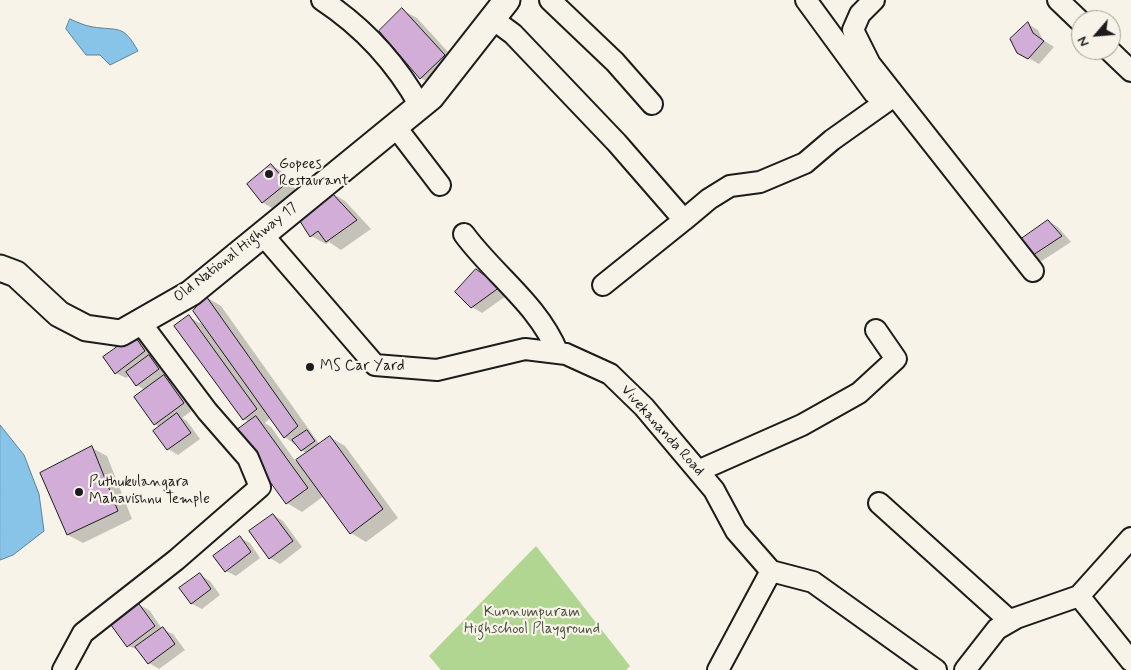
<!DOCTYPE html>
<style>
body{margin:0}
#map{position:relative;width:1131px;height:670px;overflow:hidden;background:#f7f3e8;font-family:Mynerve,sans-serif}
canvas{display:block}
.north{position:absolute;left:1071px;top:10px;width:50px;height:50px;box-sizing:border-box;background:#f7f3e8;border:1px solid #9f9d96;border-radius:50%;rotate:243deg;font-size:14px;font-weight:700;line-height:20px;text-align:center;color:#1c1c1c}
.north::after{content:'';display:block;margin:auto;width:18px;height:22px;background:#1c1c1c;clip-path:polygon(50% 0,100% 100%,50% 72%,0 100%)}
</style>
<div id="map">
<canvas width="1131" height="670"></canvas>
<div class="north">N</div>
</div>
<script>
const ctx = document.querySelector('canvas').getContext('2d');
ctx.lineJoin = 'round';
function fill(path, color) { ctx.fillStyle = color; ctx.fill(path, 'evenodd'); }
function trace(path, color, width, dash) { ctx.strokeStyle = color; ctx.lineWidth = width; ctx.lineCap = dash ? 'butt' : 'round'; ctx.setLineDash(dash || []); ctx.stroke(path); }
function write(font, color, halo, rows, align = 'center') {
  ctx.font = font + ' Mynerve,sans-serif'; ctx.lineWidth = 4.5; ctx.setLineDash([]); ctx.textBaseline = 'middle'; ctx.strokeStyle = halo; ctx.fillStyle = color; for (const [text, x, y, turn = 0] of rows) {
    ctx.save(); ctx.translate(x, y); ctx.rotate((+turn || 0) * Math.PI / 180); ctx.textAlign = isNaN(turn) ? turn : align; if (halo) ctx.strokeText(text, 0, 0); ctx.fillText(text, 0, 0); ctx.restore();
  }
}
const green = new Path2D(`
 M536,546L630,666L626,670H441L429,656Z`);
const water = new Path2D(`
 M70,19C77,22 85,26 93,27C119,31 123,24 138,51L110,65L100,55H86L66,29Z
 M0,425L24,455L39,494L44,531L13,555L0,560Z`);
const shadow = new Path2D(`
 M402,10L417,18L459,64L436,87L421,78L381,31Z
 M1028,24L1038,30L1043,40L1054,47L1039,64L1018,52Z
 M271,165L281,171L296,190L272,208L262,202Z
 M330,192L345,201L371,229L341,250L329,242L326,244L311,236Z
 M1048,221L1058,227L1071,242L1037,264L1027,258Z
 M476,270L509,294L482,313L472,307Z
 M206,297L221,306L320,445L330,437L345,446L398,518L366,542L351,533L324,496L302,512L287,503L236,433L250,422L244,419L176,326L189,317L205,326ZM271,417L285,437L307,454L296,462L271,427L265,423Z
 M134,337L144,342L155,357L153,358L159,362L168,375L165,377L174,382L194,409L182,418L187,421L200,439L178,455L168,449L160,427L155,424L135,397L145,390L137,385L130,376L126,378L116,373Z
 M92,448L107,456L132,519L83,543L68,535Z
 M273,515L283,521L302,547L280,564L270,558Z
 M240,538L250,543L260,558L236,576L226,571Z
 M200,575L210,581L220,595L202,609L192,604L181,589Z
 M140,605L150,611L162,629L173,634L185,650L159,669L149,663L139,650L128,646Z`);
const building = new Path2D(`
 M402,8L445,55L420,79L379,31Z
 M1028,22L1033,33L1044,41L1028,59L1017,53L1010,39Z
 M271,164L287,183L262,203L247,184Z
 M330,191L357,220L326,242L318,231L310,237L298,218Z
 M1048,220L1062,236L1027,259L1014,244Z
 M476,269L500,287L471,308L455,292Z
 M206,296L298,426L284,438L193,311Z
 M189,315L257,409L243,420L174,326Z
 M134,335L145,351L115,374L103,357Z
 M149,355L159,369L136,386L126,372Z
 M164,375L184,403L154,425L134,397Z
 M177,413L191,433L167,450L153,431Z
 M256,416L308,488L286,504L234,432Z
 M307,430L315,441L301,451L292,440Z
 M330,436L383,509L350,534L296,460Z
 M92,446L118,511L67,535L40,473Z
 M273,514L293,541L269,559L249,531Z
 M240,536L251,552L225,572L213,556Z
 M200,573L211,589L191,604L179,588Z
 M139,604L155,626L127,647L111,625Z
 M163,627L175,644L148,664L135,647Z`);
const minor = new Path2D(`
 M322,0C363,27 396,63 420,106
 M550,0L615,62L652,104
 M806,0L874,93
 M874,0L860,14L853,30L870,64L1033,271
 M1058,0L1081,22
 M494,20L513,34L617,143L684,220L603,285
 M1109,50L1131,71
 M395,126L440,185
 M684,220L709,199L730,186L760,182L805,163L832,140L894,96
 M262,234L375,365L437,370L525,349L566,354L610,374L644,407L714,490L736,531L771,571L813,582L936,670
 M464,234C494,275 538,304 558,353
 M698,471L802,425L859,393L896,359L876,330
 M879,503L1010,621
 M1079,596L1131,661
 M63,670L83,633L176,560L260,487L248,458L207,411L140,322
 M718,670L771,571
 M965,670L997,629L1016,618L1079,596L1131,538`);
const tertiary = new Path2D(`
 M0,268L16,274L59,314L86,328L121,333L191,293L431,97L507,0`);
const markers = [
 [269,174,5,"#1c1c1c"],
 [310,367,5,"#1c1c1c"],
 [79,492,5,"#1c1c1c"]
];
const poiNames = [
 ["Gopees",279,165],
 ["Restaurant",279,182],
 ["MS Car Yard",320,367],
 ["Puthukulangara",89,483],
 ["Mahavishnu Temple",89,500]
];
const streetNames = [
 ["Old National Highway 17",236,253,-38],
 ["Vivekananda Road",662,431,48]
];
const parkNames = [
 ["Kunnumpuram",532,613],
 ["Highschool Playground",532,630]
];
fill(green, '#b1d691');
fill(water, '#88c4e8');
trace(water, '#5d8196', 1);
fill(shadow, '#0003');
fill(building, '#d1add7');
trace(building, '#1c1c1c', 1);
trace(minor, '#1c1c1c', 24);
trace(tertiary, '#1c1c1c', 29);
trace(minor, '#f7f3e8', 20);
trace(tertiary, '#f7f3e8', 25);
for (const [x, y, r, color] of markers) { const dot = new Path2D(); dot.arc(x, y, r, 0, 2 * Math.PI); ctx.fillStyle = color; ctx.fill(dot); trace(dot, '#f7f3e8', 2); }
write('15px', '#1c1c1c', '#f7f3e8', poiNames, 'left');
write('15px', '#1c1c1c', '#f7f3e8', streetNames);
write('15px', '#49543f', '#f7f3e8', parkNames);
</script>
